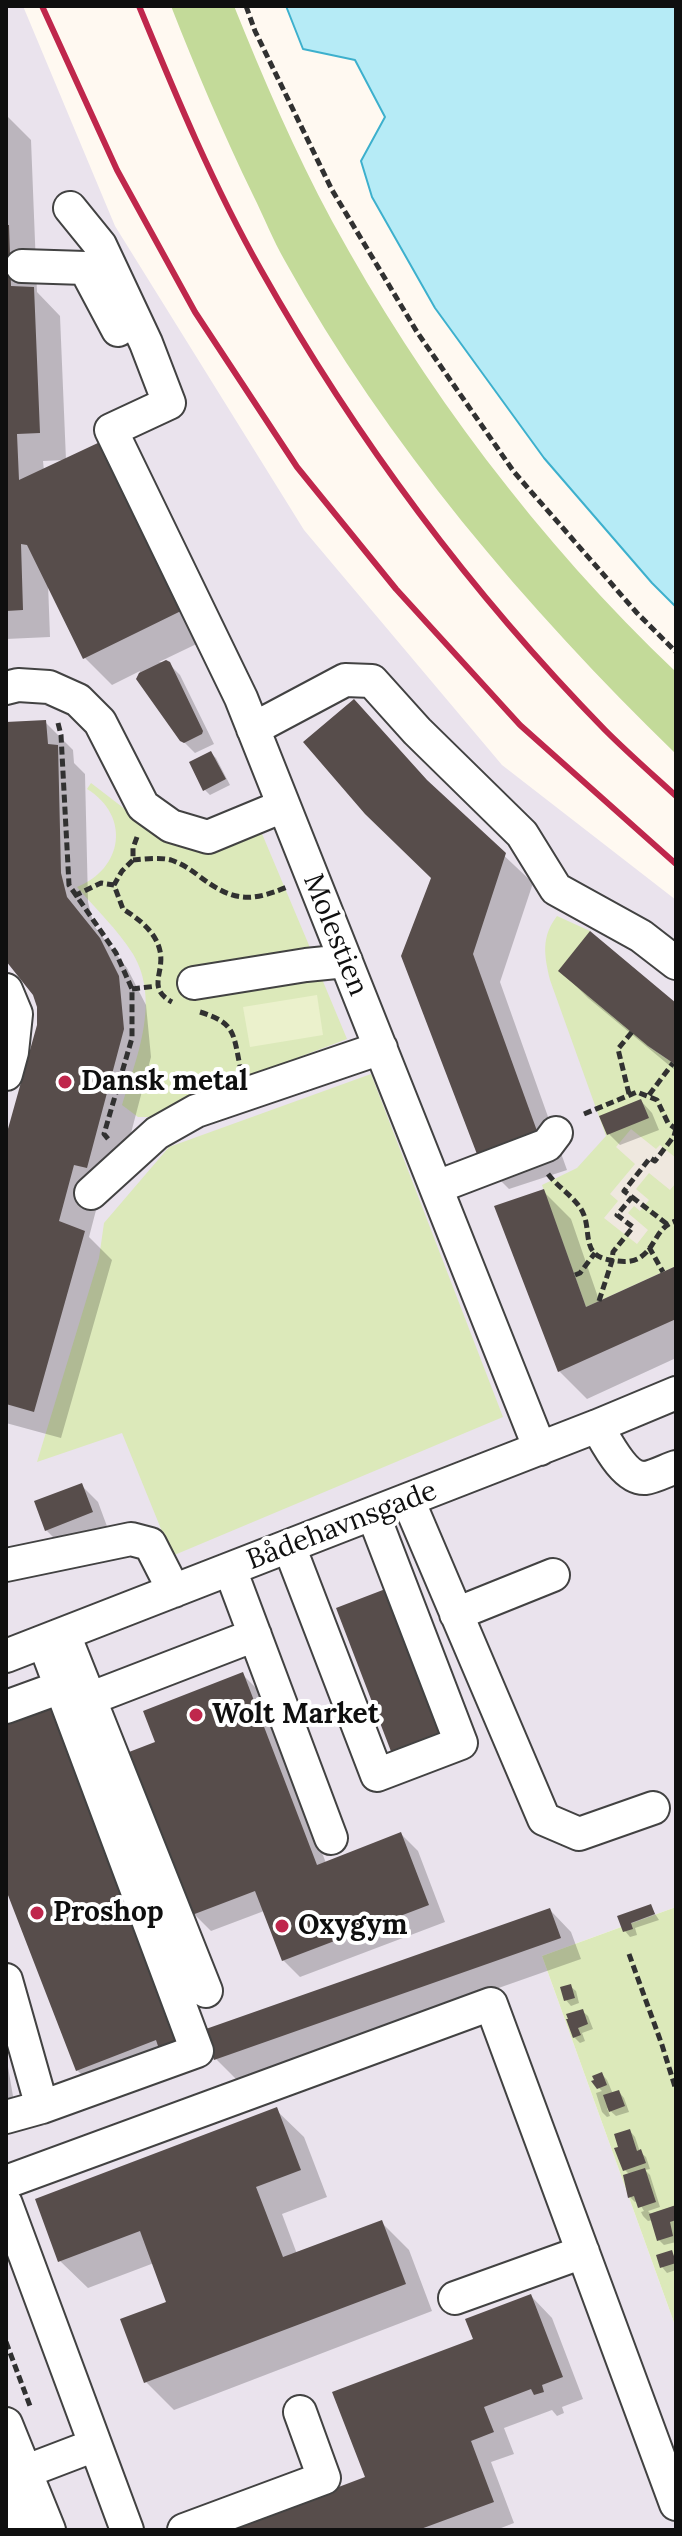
<!DOCTYPE html>
<meta charset="utf-8">
<style>
body{margin:0}
#map{position:relative;width:682px;height:2536px;overflow:hidden;background:#fff9f1;font-family:Lora,serif}
canvas{display:block}
.frame{position:absolute;inset:0;border:8px solid #0f0f0f;pointer-events:none}
</style>
<div id="map">
<canvas width="682" height="2536"></canvas>
<div class="frame"></div>
</div>
<script>
const ctx = document.querySelector('canvas').getContext('2d');
ctx.lineJoin = 'round';
function fill(path, color) { ctx.fillStyle = color; ctx.fill(path, 'evenodd'); }
function trace(path, color, width, dash) { ctx.strokeStyle = color; ctx.lineWidth = width; ctx.lineCap = dash ? 'butt' : 'round'; ctx.setLineDash(dash || []); ctx.stroke(path); }
function write(font, color, halo, rows, align = 'center') {
  ctx.font = font + ' Lora,serif'; ctx.lineWidth = 8; ctx.setLineDash([]); ctx.textBaseline = 'middle'; ctx.strokeStyle = halo; ctx.fillStyle = color; for (const [text, x, y, turn = 0] of rows) {
    ctx.save(); ctx.translate(x, y); ctx.rotate((+turn || 0) * Math.PI / 180); ctx.textAlign = isNaN(turn) ? turn : align; if (halo) ctx.strokeText(text, 0, 0); ctx.fillText(text, 0, 0); ctx.restore();
  }
}
const industrial = new Path2D(`
 M6,6H23L115,226L304,530L502,765L676,900V1907L542,1956L676,2328V2530H41L6,2452Z`);
const green = new Path2D(`
 M91,783L156,833L260,829L311,950L186,970L190,992L189,998L322,979L347,1039L183,1101L155,1117H138L122,1105C136,1059 161,1001 133,954C117,929 96,909 77,887C123,869 131,816 87,789Z
 M557,916L590,931L648,1046L676,1065V1266L586,1307L542,1185L577,1168L606,1136L550,980C544,955 541,937 557,916Z
 M371,1074L503,1417L172,1556L122,1433L37,1462L99,1258L104,1223L169,1147Z
 M676,1907V2328L542,1956Z`);
const forest = new Path2D(`
 M171,6H234C263,78 295,152 332,221C422,386 539,542 676,672V754C525,607 387,445 285,261C273,240 264,217 253,195C223,133 196,70 171,6Z`);
const pitch = new Path2D(`
 M317,995L323,1035L250,1047L243,1007Z`);
const plaza = new Path2D(`
 M631,1129L656,1149L660,1145L676,1158V1183L670,1190L649,1173L636,1189L649,1200L640,1211L634,1206L628,1213L648,1230L637,1244L604,1218L618,1201L610,1194L635,1164L616,1147Z`);
const water = new Path2D(`
 M286,6H676V607L652,583L544,458L435,308L372,197L361,161L385,117L355,60L303,49Z`);
const shadow = new Path2D(`
 M6,115L31,140L37,292L60,316L66,460L43,461L44,471L209,638L159,662L168,663L180,675L214,744L195,753L183,741L138,680L140,671L112,685L84,657L48,583L50,637L6,639Z
 M354,702L442,797L533,883L500,982L567,1170L509,1189L481,1161L433,878Z
 M45,722L73,750L74,763L85,774L88,902L94,926L127,968L146,1005L151,1057L115,1194L101,1191L89,1237L112,1260L61,1438L6,1423V1144L39,1026V1007L34,994L6,958V724Z
 M211,753L216,758L230,785L210,795L205,790Z
 M561,971L676,1006V1071L588,998Z
 M641,1101L652,1113L659,1130L620,1145L609,1134Z
 M543,1191L571,1219L600,1303L676,1268V1358L587,1399L559,1371Z
 M81,1485L98,1502L108,1529L63,1547L46,1530Z
 M243,1675L260,1692L326,1863L401,1834L418,1851L445,1922L300,1977L283,1960L264,1911L211,1931L194,1914L158,1743Z
 M6,1726L200,2052L89,2082L77,2070L6,1884Z
 M650,1906L659,1920L635,1928L637,1935L630,1937L625,1931L620,1917Z
 M550,1910L571,1932L581,1959L237,2080L216,2059Z
 M570,1986L576,1991L579,2003L571,2006L566,2000Z
 M582,2011L588,2016L593,2029L582,2033L585,2041L580,2043L574,2037Z
 M6,2055L16,2114L6,2116Z
 M602,2074L607,2080L613,2094L619,2092L624,2098L629,2112L616,2116L607,2108L610,2116L607,2117L602,2112L596,2093L602,2091L599,2088Z
 M276,2110L304,2137L327,2197L282,2214L297,2254L381,2222L409,2250L432,2311L174,2410L146,2382L122,2321L169,2303L154,2263L88,2288L60,2261Z
 M630,2131L635,2137L640,2152L646,2157L650,2169L645,2170L650,2175L660,2207L648,2211L652,2215L676,2208V2227H674L676,2242L664,2245L659,2240L653,2220L648,2221L643,2216L641,2212L644,2211L638,2201L635,2202L630,2197V2175L624,2169Z
 M671,2253L676,2257V2270L667,2273L662,2267Z
 M531,2296L552,2318L583,2399L562,2407L564,2413L557,2416L552,2410L504,2428L514,2454L491,2462L514,2523L496,2530H230L367,2479L475,2341Z`);
const building = new Path2D(`
 M6,225H9L11,286L34,287L40,433L17,434L19,480L100,442L183,610L83,659L27,545L21,544L23,610L6,611Z
 M166,660L170,662L203,731L202,734L184,743L180,741L136,679L139,673Z
 M354,699L427,780L506,853L473,954L541,1142L480,1162L401,956L431,878L365,814L303,742Z
 M46,720L48,744L58,745L61,873L67,897L100,938L119,976L124,1029L87,1168L74,1165L59,1221L85,1231L34,1412L6,1404V1136L37,1025V1007L33,995L6,961V722Z
 M211,751L226,779L203,791L189,762Z
 M590,931L676,1003V1065L648,1046L558,971Z
 M641,1099L649,1118L607,1135L599,1116Z
 M544,1189L586,1307L676,1266V1319L558,1372L494,1206Z
 M82,1483L93,1512L45,1531L34,1501Z
 M388,1588L443,1735L392,1754L336,1608Z
 M243,1672L317,1865L401,1832L429,1905L282,1961L255,1891L192,1915L129,1752L155,1742L143,1711Z
 M60,1703L190,2040L160,2052L156,2040L76,2071L6,1890V1724Z
 M651,1904L655,1914L631,1923L633,1929L623,1932L617,1916Z
 M550,1908L561,1938L214,2060L203,2030Z
 M571,1984L575,1998L564,2001L560,1987Z
 M583,2009L588,2024L578,2028L581,2035L573,2038L566,2019H568L566,2014Z
 M602,2072L607,2085L597,2089L591,2081L594,2080L592,2076Z
 M619,2090L625,2106L609,2112L603,2095Z
 M277,2107L301,2170L256,2187L283,2257L382,2220L406,2284L144,2383L120,2319L166,2302L140,2231L58,2262L35,2199Z
 M630,2129L637,2151L641,2149L646,2163L623,2171L614,2148L618,2147L614,2134Z
 M645,2168L656,2202L638,2208L634,2196L628,2198L623,2175Z
 M676,2205V2220L670,2222L673,2236L657,2241L649,2214Z
 M672,2250L676,2263L660,2268L656,2255Z
 M531,2294L563,2377L542,2385L544,2392L534,2395L531,2389L484,2407L494,2432L471,2441L494,2502L418,2530H225L365,2477L332,2392L473,2339L465,2319Z`);
const path = new Path2D(`
 M246,6L255,31L332,190L417,332L514,472L637,613L676,652
 M58,723L61,735L69,885L116,953L132,989V1038L104,1134L109,1140
 M137,837L133,848V860L122,871L114,885L123,909C139,919 156,932 160,951C165,973 146,988 172,1002
 M133,860C145,859 160,857 171,860C182,864 190,869 199,876C232,901 249,903 287,887
 M74,896L101,883L114,885
 M132,989L157,986
 M200,1012C235,1023 233,1032 240,1066
 M629,1094L618,1049L632,1032
 M649,1095L673,1063
 M584,1114L637,1092L657,1100L668,1123L676,1129
 M548,1174C557,1186 570,1194 579,1206C596,1228 575,1258 617,1261C625,1262 635,1262 642,1256C656,1246 657,1226 676,1221
 M632,1197L667,1224
 M649,1247L663,1272
 M575,1275L580,1273L595,1253
 M599,1301L612,1261L613,1252L633,1227L617,1215L632,1197L624,1191L650,1158L655,1161L674,1136L676,1129
 M629,1954L662,2045L676,2090
 M6,2342L30,2406`);
const minor = new Path2D(`
 M70,208L100,245L146,343L169,403L111,430L241,698L540,1449
 M22,266L85,268L118,330
 M6,688L18,685L49,687L78,700L100,722L143,806L171,826L208,837L283,806
 M253,729L345,680L372,681L417,731L522,834L556,889L641,936L676,963
 M194,983L306,965L346,961
 M6,990L16,1014L12,1052L6,1074
 M437,1187L547,1145L556,1133
 M91,1193L157,1133L196,1111L381,1048
 M597,1426C606,1441 624,1479 645,1478C654,1477 667,1470 676,1467
 M408,1500L544,1819L579,1834L653,1808
 M289,1546L377,1775L461,1743L373,1514
 M6,1565L131,1539L150,1544L174,1591
 M230,1569L331,1838
 M456,1614L553,1575
 M65,1637L206,1991
 M6,1656L597,1426L676,1393
 M89,1699L255,1635
 M6,1707L61,1687
 M6,1980L42,2107L6,2117
 M42,2107L197,2051L44,1642
 M6,2182L491,2004L676,2504
 M6,2204L127,2530
 M455,2298L583,2252
 M6,2424L49,2530
 M6,2479L95,2445
 M6,2500L22,2530
 M184,2530L324,2478L300,2412`);
const rail = new Path2D(`
 M42,6L117,170L195,312L297,467L396,589L520,725L676,864
 M139,6C176,96 213,185 261,270C355,437 471,593 605,730C628,753 652,774 676,796`);
const markers = [
 [65,1082,8,"#bf274c"],
 [196,1715,8,"#bf274c"],
 [37,1913,8,"#bf274c"],
 [282,1926,8,"#bf274c"]
];
const streetNames = [
 ["Molestien",335,935,68],
 ["Bådehavnsgade",342,1526,-21]
];
const poiNames = [
 ["Dansk metal",81,1082],
 ["Wolt Market",212,1715],
 ["Proshop",53,1913],
 ["Oxygym",298,1926]
];
fill(industrial, '#eae3ed');
fill(green, '#dce9ba');
fill(forest, '#c3da99');
fill(pitch, '#ebf1cc');
fill(plaza, '#efe8df');
fill(water, '#b6ebf6');
trace(water, '#3db0cd', 2);
fill(shadow, '#0003');
fill(building, '#574d4b');
trace(minor, '#424242', 36);
trace(path, '#313131', 5, [8, 4]);
trace(minor, '#fff', 32);
trace(rail, '#bf274c', 6);
for (const [x, y, r, color] of markers) { const dot = new Path2D(); dot.arc(x, y, r, 0, 2 * Math.PI); ctx.fillStyle = color; ctx.fill(dot); trace(dot, '#fff', 3); }
write('28px', '#0f0f0f', '#fff', streetNames);
write('bold 28px', '#0f0f0f', '#fff', poiNames, 'left');
</script>
